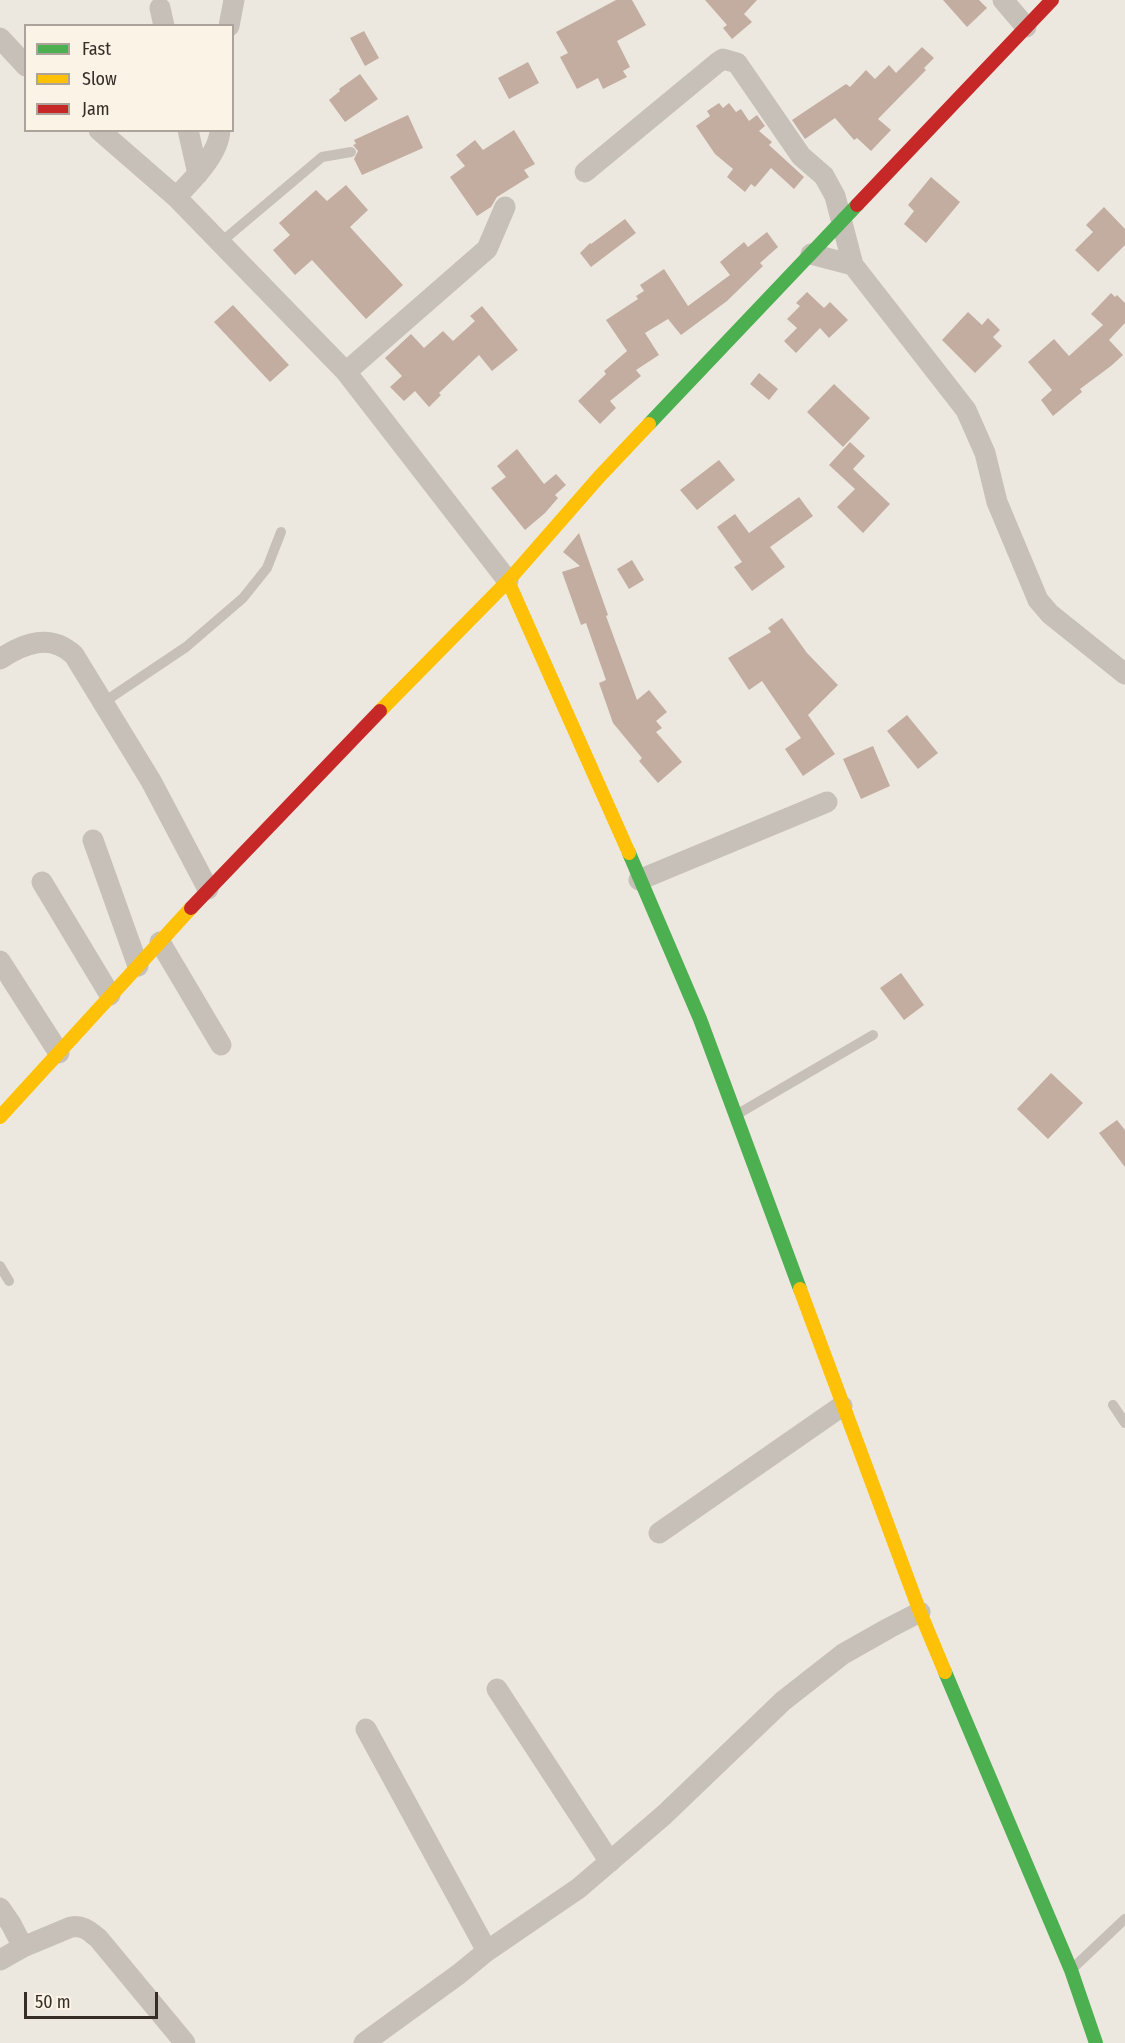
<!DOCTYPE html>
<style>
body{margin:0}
#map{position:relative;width:1125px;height:2043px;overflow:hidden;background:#ede8df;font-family:"Fira Sans Condensed",sans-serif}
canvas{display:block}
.legend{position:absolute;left:24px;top:24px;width:210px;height:108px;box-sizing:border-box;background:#faf3e6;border:2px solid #aca49a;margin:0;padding:8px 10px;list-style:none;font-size:18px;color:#372d27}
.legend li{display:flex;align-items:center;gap:12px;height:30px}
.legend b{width:30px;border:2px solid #aca49a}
.scale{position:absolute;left:24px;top:1992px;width:134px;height:27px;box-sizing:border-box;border:3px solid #372d27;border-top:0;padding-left:8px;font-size:18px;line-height:21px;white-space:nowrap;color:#372d27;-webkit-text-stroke:4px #faf3e6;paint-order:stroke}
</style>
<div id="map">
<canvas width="1125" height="2043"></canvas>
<ul class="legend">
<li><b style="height:8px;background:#4caf50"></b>Fast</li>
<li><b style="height:8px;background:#ffc107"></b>Slow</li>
<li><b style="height:8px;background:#c62828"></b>Jam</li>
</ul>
<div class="scale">50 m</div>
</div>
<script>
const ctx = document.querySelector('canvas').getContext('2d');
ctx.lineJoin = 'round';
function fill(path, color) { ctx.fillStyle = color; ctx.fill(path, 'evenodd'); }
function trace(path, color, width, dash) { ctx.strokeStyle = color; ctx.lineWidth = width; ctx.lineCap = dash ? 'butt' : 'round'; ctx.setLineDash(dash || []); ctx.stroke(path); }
const building = new Path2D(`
 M616,0H632L646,25L617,41L630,67L623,71L627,77L603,89L598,78L577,89L560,57L568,53L556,32Z
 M705,0H757L744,14L752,22L732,39L723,28L727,25Z
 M943,0H979L987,8L967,27Z
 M364,31L379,58L365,66L350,38Z
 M922,47L934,58L924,68L926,70L878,119L891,130L871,151L857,138L854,140L835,118L805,139L792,120L846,84L850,87L866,70L875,79L889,65L896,73Z
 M528,62L539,83L509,99L498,78Z
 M360,74L378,99L345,122L329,100L340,91L339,89Z
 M719,103L723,108L729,103L736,112L741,109L749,121L757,115L765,126L759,131L772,142L769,145L804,177L794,189L771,168L755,187L751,184L745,192L727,177L733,169L715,154L696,126L710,116L707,111Z
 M408,115L423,148L362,175L354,159L358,151L353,145L356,144L354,140Z
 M514,130L535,164L524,170L529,177L497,197L491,207L477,216L450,177L465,166L456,155L475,140L483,150Z
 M931,177L960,202L926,243L904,224L914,211L908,205Z
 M346,185L368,210L350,227L403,285L366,319L312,260L295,275L273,250L290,235L279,223L316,190L327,201Z
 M1104,207L1125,229V245L1098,272L1075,250L1093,232L1086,225Z
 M625,219L636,233L591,267L580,253L590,243L591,244Z
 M767,232L778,247L760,263L763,266L727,301L681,335L668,319L645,333L659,355L636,370L641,376L610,401L616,408L600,424L578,401L606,374L604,371L627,351L606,320L638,299L636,296L644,291L640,285L664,269L688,306L730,275L720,262L744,242L748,247Z
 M807,292L824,308L830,302L848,320L829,338L820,328L796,353L784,341L797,328L787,319L800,306L796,303Z
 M1111,293L1115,297L1117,295L1125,303V323L1109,340L1123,355L1111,366L1080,389L1082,392L1053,416L1041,400L1052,390L1028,362L1054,339L1069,356L1103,325L1091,314Z
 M233,305L289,365L270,382L214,322Z
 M482,306L518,350L492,371L479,355L439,393L441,395L429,407L415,391L404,401L390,387L402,376L385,358L411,334L424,348L443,331L453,341L475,321L470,316Z
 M968,312L982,325L988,318L1000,330L993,337L1002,346L975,373L942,340Z
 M759,373L778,389L769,400L750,384Z
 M834,384L870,418L843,447L807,412Z
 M850,442L865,456L853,469L890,504L863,533L837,507L855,489L829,465Z
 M517,449L544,484L556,474L566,485L555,495L558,498L545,513L525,530L491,488L506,477L497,466Z
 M719,460L735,480L697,510L680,490Z
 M799,497L813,516L770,547L785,567L752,591L734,567L742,562L717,527L735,514L749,533Z
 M579,533L608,615L606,616L637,700L649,690L667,712L656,721L662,728L656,732L682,762L658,783L639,761L642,758L613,723L599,683L606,680L586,623L581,625L562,572L580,566L563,552Z
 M632,560L644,580L629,589L617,569Z
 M782,618L807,653L838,685L808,715L835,754L803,776L785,749L801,738L762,681L749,690L728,658L771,632L768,628Z
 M907,715L938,753L918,769L887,731Z
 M873,746L890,786L861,799L843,759Z
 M901,973L924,1005L904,1020L880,988Z
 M1051,1073L1083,1103L1048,1139L1017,1109Z
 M1117,1120L1125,1130V1167L1099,1133Z`);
const lane = new Path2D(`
 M220,243L322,157L351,152
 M104,702L186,647L243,598L267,568L281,532
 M736,1115L873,1035
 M0,1266L9,1281
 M1113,1405L1125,1423
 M1073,1968L1125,1919`);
const street = new Path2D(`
 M1003,0L1026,27
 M160,8L164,26
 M229,26L234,0
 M0,38L26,66
 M99,130L176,197L346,372L508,581
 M188,130L198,174
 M585,172L717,63L723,59L737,63L801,156L824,176L835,196L853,265L966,410L985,453L997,502L1038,600L1050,614L1125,674
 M176,197C192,181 219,154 220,130
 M811,254L853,265
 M346,372L487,249L505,207
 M0,659C24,643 50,633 74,655L151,781L208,889
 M93,840L138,966
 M639,880L827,802
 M42,882L110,995
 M160,942L221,1045
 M0,961L59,1053
 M659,1533L842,1406
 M497,1689L610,1862
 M366,1729L487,1951
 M0,1908L11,1924L23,1947L0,1960
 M23,1947L71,1927C83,1925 89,1931 98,1938L185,2043
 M364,2043L459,1974L487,1951L579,1888L664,1815L783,1701L843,1654L889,1628L920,1612`);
const fast = new Path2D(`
 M649,424L857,205
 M629,853L700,1019L800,1289
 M945,1672L1071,1970L1096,2043`);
const slow = new Path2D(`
 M508,581L629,853
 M380,711L508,581L599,477L649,424
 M0,1117L191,908
 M800,1289L920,1612L945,1672`);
const jam = new Path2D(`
 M857,205L1052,0
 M191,908L380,711`);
fill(building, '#c2ada0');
trace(lane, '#c6c0b9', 10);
trace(street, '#c6c0b9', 21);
trace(fast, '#4caf50', 14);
trace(slow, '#ffc107', 14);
trace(jam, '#c62828', 14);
</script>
